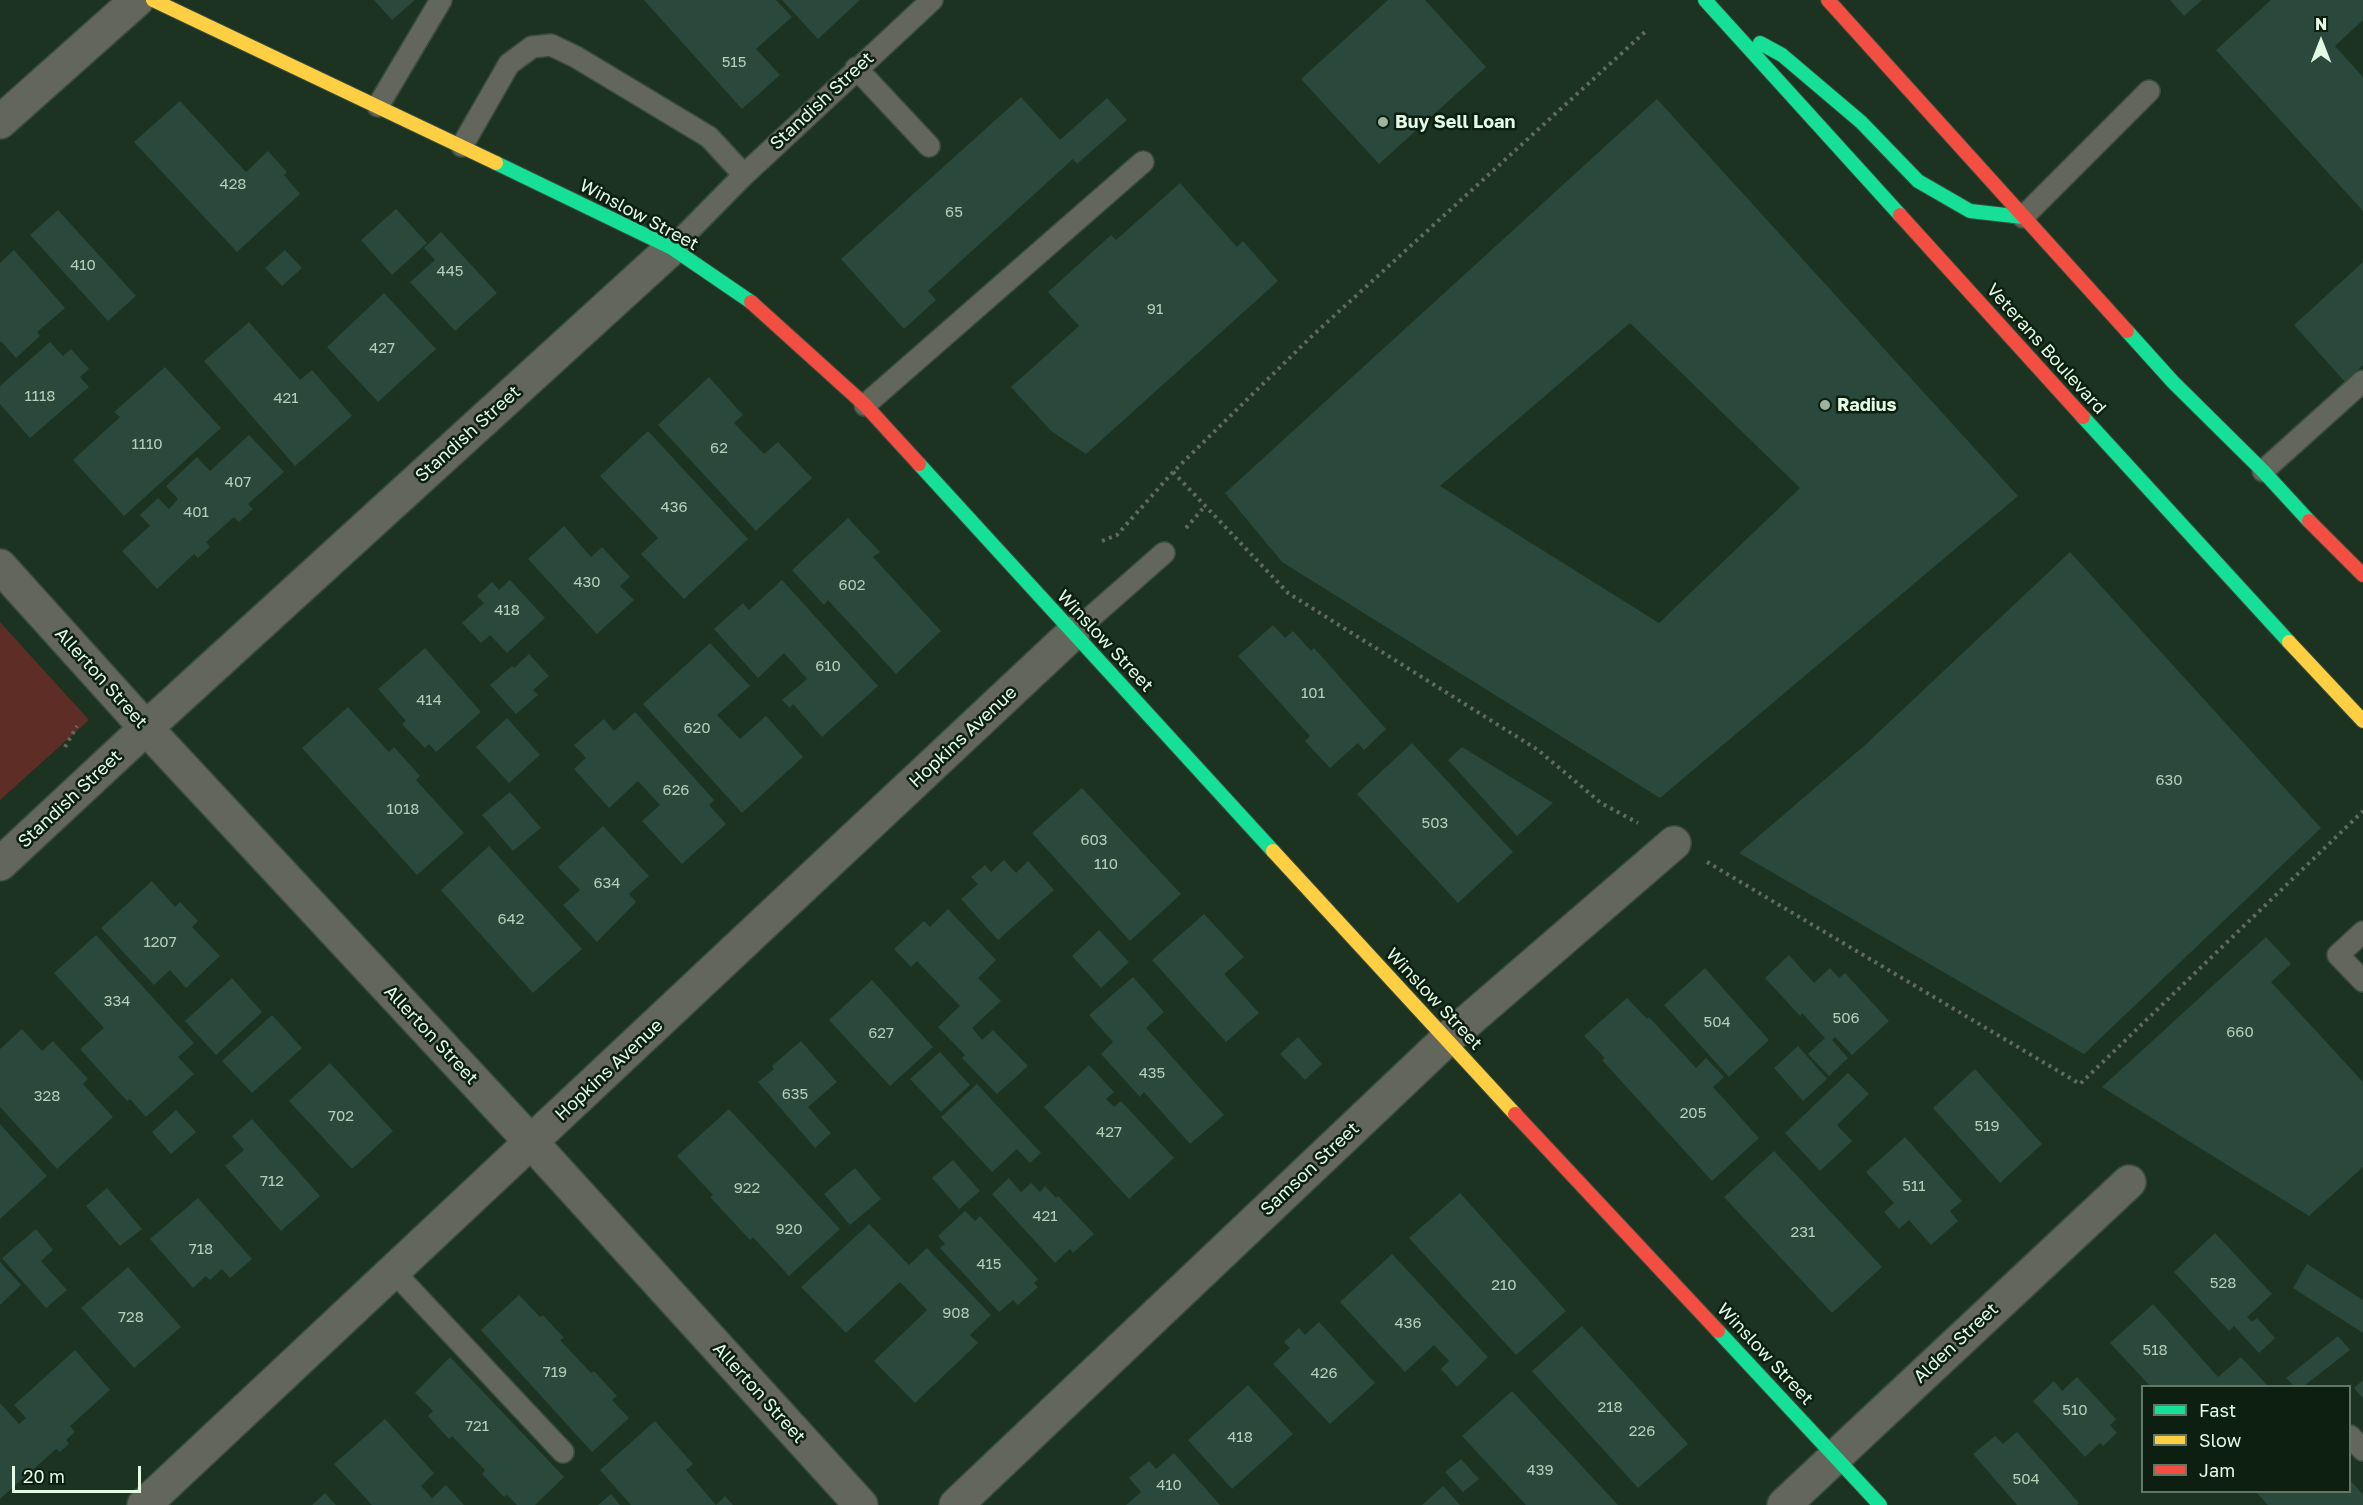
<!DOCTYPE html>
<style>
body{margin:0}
#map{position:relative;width:2363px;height:1505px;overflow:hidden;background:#1c3321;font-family:"Golos Text",sans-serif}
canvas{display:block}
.legend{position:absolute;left:2141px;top:1385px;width:210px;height:108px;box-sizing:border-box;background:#0d1f10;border:2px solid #637765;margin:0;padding:8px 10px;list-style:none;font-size:18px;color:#e3fae5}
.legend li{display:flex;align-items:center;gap:12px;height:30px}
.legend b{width:30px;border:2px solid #637765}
.north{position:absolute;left:2291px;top:12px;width:60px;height:60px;-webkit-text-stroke:4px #0d1f10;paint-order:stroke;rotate:0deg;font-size:16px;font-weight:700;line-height:24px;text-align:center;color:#e3fae5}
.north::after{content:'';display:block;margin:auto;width:21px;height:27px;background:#e3fae5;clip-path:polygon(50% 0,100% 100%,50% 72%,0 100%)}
.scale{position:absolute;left:12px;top:1466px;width:129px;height:27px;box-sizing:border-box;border:3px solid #e3fae5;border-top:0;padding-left:8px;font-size:18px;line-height:21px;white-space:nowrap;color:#e3fae5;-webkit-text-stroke:4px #0d1f10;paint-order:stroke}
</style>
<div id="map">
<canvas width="2363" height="1505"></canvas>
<ul class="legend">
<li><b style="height:8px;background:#16e098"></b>Fast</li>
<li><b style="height:8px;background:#ffcf43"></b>Slow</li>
<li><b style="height:8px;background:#f24e42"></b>Jam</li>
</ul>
<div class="north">N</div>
<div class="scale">20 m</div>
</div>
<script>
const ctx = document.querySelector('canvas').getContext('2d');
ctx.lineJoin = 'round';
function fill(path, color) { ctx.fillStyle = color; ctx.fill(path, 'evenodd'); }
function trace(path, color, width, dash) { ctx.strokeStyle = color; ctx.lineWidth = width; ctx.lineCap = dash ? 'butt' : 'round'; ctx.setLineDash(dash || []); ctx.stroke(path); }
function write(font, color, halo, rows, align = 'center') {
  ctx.font = font + ' "Golos Text",sans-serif'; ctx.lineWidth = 5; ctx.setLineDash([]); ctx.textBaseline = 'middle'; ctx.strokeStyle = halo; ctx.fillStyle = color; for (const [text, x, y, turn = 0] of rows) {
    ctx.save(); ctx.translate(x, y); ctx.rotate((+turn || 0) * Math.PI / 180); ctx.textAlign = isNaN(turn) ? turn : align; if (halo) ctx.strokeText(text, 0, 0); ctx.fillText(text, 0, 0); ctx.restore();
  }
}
const green = new Path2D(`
 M0,622L89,720L0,800Z`);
const building = new Path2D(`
 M374,0H415L392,20Z
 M644,0H776L792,17L756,49L780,75L742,109Z
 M782,0H860L818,39Z
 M1388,0H1425L1486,67L1379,164L1301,79Z
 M2170,0H2202L2184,16Z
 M2271,0H2363V20L2335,46L2363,77V211L2216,50Z
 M1021,97L1060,140L1107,98L1127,120L1077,164L1073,159L928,291L936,300L904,329L841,259Z
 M1657,99L2018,496L1660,798L1282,562L1225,493ZM1630,323L1800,488L1659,623L1440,486Z
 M180,101L246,172L268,151L287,172L284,175L300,194L237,252L134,142Z
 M1180,183L1237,247L1243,241L1278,281L1086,454L1051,431L1011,387L1079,326L1048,292L1111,235L1116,240Z
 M396,209L427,243L392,275L361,240Z
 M58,210L136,296L108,321L30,235Z
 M441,232L497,293L455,331L410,282L435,260L424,248Z
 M14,250L65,308L37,332L40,336L16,358L1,341L0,343V263Z
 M285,250L302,268L282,286L265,268Z
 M2363,262V365L2345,382L2294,325Z
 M384,293L436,349L378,402L327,347Z
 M249,322L300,380L312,370L352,416L295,466L204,361Z
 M50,342L63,356L71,349L89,369L80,377L89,387L30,438L0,404V386Z
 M165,367L221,428L124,516L73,460L120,417L114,412Z
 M709,377L743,415L734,423L764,454L778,442L812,478L756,531L658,425Z
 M648,431L748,539L684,599L641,554L658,538L600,476Z
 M249,435L284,472L248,504L253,509L239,522L234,517L206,542L210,547L198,558L194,554L157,589L122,551L150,526L140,515L158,498L169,509L178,499L166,486L197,457L210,471Z
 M848,518L880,552L873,557L941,631L896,674L828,600L824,605L792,570Z
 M564,526L591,557L602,547L630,577L620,586L634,600L597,634L528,559Z
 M2070,552L2321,828L2084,1054L1739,853L1864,746Z
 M510,580L545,618L507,653L490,635L481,643L462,623L484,603L477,596L492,582L499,590Z
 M782,580L878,686L822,737L793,704L790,708L782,700L807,679L784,653L758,678L714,629L743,603L749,610Z
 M1273,625L1285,638L1293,631L1311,651L1314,648L1386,729L1364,750L1358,743L1330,768L1305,741L1310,736L1238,656Z
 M710,643L750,686L717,715L740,739L766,716L803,757L742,813L643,704Z
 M425,648L481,712L436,752L429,744L425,748L402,724L406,721L378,689Z
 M529,654L549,676L533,690L538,695L516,714L490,685L512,666L514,668Z
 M348,707L389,752L394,747L420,776L416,780L464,833L417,875L302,748Z
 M635,712L714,800L709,805L726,824L682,864L642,821L660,805L638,781L609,808L574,769L586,758L574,745L604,719L614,731Z
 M507,718L540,755L509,783L476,747Z
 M1412,743L1513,852L1458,903L1357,794Z
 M1462,747L1553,803L1517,836L1448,760Z
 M1082,788L1181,894L1130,941L1032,833Z
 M510,792L541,828L513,851L482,815Z
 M603,826L649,876L629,894L636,902L597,942L563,905L580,890L558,867Z
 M489,846L582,949L533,993L441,890Z
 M1004,860L1016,873L1028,861L1054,890L998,940L961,899L978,884L971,877L985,865L991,872Z
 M152,881L175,907L180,902L198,921L192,927L220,956L186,988L170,970L154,985L101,928Z
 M948,909L996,960L978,978L1001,1001L972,1028L982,1040L993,1030L1028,1066L997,1094L962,1058L965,1055L938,1027L960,1006L917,961L911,967L894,949L924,921L930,927Z
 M1204,914L1244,957L1224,974L1259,1013L1226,1042L1152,960Z
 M1099,930L1129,962L1101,988L1072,956Z
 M96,935L194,1043L178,1057L194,1074L146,1117L130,1099L127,1101L80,1049L104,1028L54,973Z
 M2266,937L2291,964L2271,982L2363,1082V1167L2309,1216L2102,1087Z
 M1789,955L1814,983L1830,968L1839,978L1845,973L1889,1021L1852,1055L1835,1037L1832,1040L1848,1058L1829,1076L1808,1054L1825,1038L1802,1013L1800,1016L1765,978Z
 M1705,968L1769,1040L1729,1077L1664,1005Z
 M1133,977L1164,1012L1146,1028L1224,1115L1190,1144L1144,1092L1140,1097L1101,1054L1113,1042L1089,1015Z
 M232,978L262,1012L216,1055L185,1021Z
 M872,980L933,1047L890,1086L829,1020Z
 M1627,998L1647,1019L1649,1017L1696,1068L1706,1058L1724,1077L1713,1087L1759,1138L1712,1181L1602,1060L1605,1058L1584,1036Z
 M272,1015L302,1048L252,1093L222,1061Z
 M22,1029L42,1051L53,1041L88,1079L83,1084L113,1117L57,1169L0,1107V1049Z
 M1298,1037L1322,1064L1305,1080L1280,1054Z
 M801,1041L837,1082L808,1107L831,1133L815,1148L758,1082L774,1069L772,1066Z
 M1798,1046L1827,1079L1803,1101L1774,1068Z
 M940,1052L970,1085L941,1112L910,1079Z
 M330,1063L393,1131L352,1169L289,1101Z
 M1089,1065L1114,1092L1106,1099L1114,1107L1121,1101L1174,1158L1129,1199L1044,1107Z
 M1975,1069L2042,1144L2000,1183L1933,1108Z
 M1848,1073L1869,1094L1837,1125L1852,1141L1820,1171L1785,1133Z
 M977,1084L1041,1153L1030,1163L1017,1149L992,1172L941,1117Z
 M729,1109L840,1229L789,1276L753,1237L750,1240L710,1197L713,1195L677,1156Z
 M176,1110L196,1132L171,1154L152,1132Z
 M252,1119L320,1196L281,1231L225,1166L244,1150L232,1136Z
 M0,1124L47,1176L0,1219Z
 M1905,1137L1962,1201L1950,1211L1958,1221L1931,1245L1909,1220L1899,1229L1884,1212L1894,1203L1866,1172Z
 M1774,1151L1882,1267L1832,1313L1724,1197Z
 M953,1160L980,1191L959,1209L932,1178Z
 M855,1168L881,1199L850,1225L824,1194Z
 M1009,1178L1021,1192L1031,1183L1040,1192L1045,1186L1056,1198L1058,1196L1094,1234L1073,1253L1070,1249L1055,1263L992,1194Z
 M107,1188L142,1229L120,1246L86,1206Z
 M1460,1193L1566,1311L1516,1355L1409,1238Z
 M198,1198L252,1259L230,1278L222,1269L210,1280L206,1276L193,1288L150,1239Z
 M965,1211L975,1221L980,1216L1038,1279L1034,1283L1038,1287L1018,1305L1013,1300L999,1312L940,1248L945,1244L938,1236Z
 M869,1224L909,1265L927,1248L991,1315L970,1335L978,1343L915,1403L874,1361L927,1310L900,1282L846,1333L801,1287Z
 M36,1229L53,1250L41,1261L67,1290L46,1308L2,1258Z
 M2215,1233L2272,1294L2247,1317L2252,1322L2257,1318L2275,1338L2259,1353L2234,1326L2229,1331L2174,1272Z
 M1392,1254L1488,1357L1457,1387L1441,1369L1449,1361L1434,1345L1405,1372L1340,1302Z
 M0,1262L21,1285L0,1305Z
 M2307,1264L2363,1300V1333L2293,1288Z
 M128,1267L181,1327L134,1368L81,1308Z
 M519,1295L540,1317L543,1315L564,1338L560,1340L591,1373L594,1371L617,1396L612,1400L629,1418L592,1452L481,1330Z
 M2153,1304L2218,1377L2241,1357L2268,1386H2150L2110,1343Z
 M1319,1322L1375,1383L1330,1424L1273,1364L1290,1348L1284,1342L1299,1328L1305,1335Z
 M1582,1326L1688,1444L1638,1488L1532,1371Z
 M2338,1336L2350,1350L2304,1386H2294L2286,1378Z
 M75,1350L110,1390L70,1426L75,1432L66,1440L69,1444L60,1452L56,1449L0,1499V1403L19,1424L26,1418L14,1405Z
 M450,1357L564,1477L535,1505H517L507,1495L504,1497L482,1474L485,1470L452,1436L449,1439L428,1416L433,1411L415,1393Z
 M2077,1377L2116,1419L2110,1425L2117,1433L2103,1446L2100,1443L2085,1457L2033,1401L2054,1381L2062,1391Z
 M2363,1380V1399L2354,1388Z
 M1248,1385L1293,1434L1232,1489L1188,1440Z
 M1512,1391L1618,1505H1526L1462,1436Z
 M385,1419L434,1473L421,1486L432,1498L446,1485L464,1505H372L334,1464Z
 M655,1421L693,1464L686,1470L716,1505L725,1496L733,1505H631L600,1470Z
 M2017,1432L2079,1503L2077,1505H2017L1973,1454L1995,1436L2003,1444Z
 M1174,1453L1220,1505H1126L1141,1492L1129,1478L1149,1461L1156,1469Z
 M1461,1459L1479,1479L1463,1492L1445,1472Z
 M2350,1480L2363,1495V1505H2268L2256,1492H2350Z
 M1443,1486L1460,1505H1422Z
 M325,1493L336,1505H312Z
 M611,1494L620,1505H598Z`);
const path = new Path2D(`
 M1173,472L1288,593L1538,750L1601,803L1638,823
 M1186,528L1205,506
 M1102,541L1117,535L1173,472L1312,336L1646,31
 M65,747L77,726
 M1707,862L2080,1084L2363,811`);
const lane = new Path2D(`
 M856,68L929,146
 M378,106L441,0
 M462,146L509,64L532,47L551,45L576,57L709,137L744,175
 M2023,217L2149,91
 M672,248L744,175L932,0
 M865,405L1143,162
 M2263,471L2363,381
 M1073,633L1164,553
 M2363,932L2338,955L2363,981
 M394,1272L563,1452
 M2350,1436L2363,1450`);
const street = new Path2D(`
 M0,122L137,0
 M0,566L146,728L532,1143L861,1505
 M0,864L146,728L672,248
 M144,1505L1073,633
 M956,1505L1446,1040L1674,843
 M1784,1505L2129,1182`);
const fast = new Path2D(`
 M1705,0L1900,215
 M1760,43L1782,55L1861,122L1918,181L1970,211L2023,217
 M496,163L672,248L751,302
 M2127,331L2173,382L2263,471L2309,521
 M2083,417L2289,642
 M919,464L1273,851
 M1718,1331L1880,1505`);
const slow = new Path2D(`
 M153,0L496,163
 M2289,642L2363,721
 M1273,851L1515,1114`);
const jam = new Path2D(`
 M1828,0L2127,331
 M1900,215L2083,417
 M751,302L865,405L919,464
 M2309,521L2363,575
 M1515,1114L1718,1331`);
const markers = [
 [1383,122,6,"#9db4a0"],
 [1825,405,6,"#9db4a0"]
];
const numberNames = [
 ["515",734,62],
 ["428",233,184],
 ["65",954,212],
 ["410",83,265],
 ["445",450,271],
 ["91",1155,309],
 ["427",382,348],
 ["1118",40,396],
 ["421",286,398],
 ["1110",147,444],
 ["62",719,448],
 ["407",238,482],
 ["436",674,507],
 ["401",196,512],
 ["430",587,582],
 ["602",852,585],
 ["418",507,610],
 ["610",828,666],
 ["101",1313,693],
 ["414",429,700],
 ["620",697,728],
 ["630",2169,780],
 ["626",676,790],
 ["1018",403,809],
 ["503",1435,823],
 ["603",1094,840],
 ["110",1106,864],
 ["634",607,883],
 ["642",511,919],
 ["1207",160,942],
 ["334",117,1001],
 ["506",1846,1018],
 ["504",1717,1022],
 ["660",2240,1032],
 ["627",881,1033],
 ["435",1152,1073],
 ["635",795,1094],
 ["328",47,1096],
 ["205",1693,1113],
 ["702",341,1116],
 ["519",1987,1126],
 ["427",1109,1132],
 ["712",272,1181],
 ["511",1914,1186],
 ["922",747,1188],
 ["421",1045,1216],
 ["920",789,1229],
 ["231",1803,1232],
 ["718",201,1249],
 ["415",989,1264],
 ["528",2223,1283],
 ["210",1504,1285],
 ["908",956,1313],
 ["728",131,1317],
 ["436",1408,1323],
 ["518",2155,1350],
 ["719",555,1372],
 ["426",1324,1373],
 ["218",1610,1407],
 ["510",2075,1410],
 ["721",477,1426],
 ["226",1642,1431],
 ["418",1240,1437],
 ["439",1540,1470],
 ["504",2026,1479],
 ["410",1169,1485]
];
const streetNames = [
 ["Standish Street",822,101,-43],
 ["Winslow Street",639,215,28],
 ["Veterans Boulevard",2046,349,48],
 ["Standish Street",468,434,-42],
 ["Winslow Street",1105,641,47],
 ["Allerton Street",101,678,48],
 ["Hopkins Avenue",963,737,-43],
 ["Standish Street",70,799,-43],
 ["Winslow Street",1434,999,47],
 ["Allerton Street",431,1035,47],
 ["Hopkins Avenue",609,1070,-43],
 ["Samson Street",1310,1169,-43],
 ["Alden Street",1956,1343,-43],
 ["Winslow Street",1765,1354,47],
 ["Allerton Street",759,1393,48]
];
const poiNames = [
 ["Buy Sell Loan",1395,122],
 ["Radius",1837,405]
];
fill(green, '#5e2d26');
fill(building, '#2a483b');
trace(lane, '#3a4d3d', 24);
trace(street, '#3a4d3d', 36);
trace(fast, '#3a4d3d', 16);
trace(slow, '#3a4d3d', 16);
trace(jam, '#3a4d3d', 16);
trace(path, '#626a5d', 4, [3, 4.5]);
trace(lane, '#63675b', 21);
trace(street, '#63675b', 33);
trace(fast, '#16e098', 14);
trace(slow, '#ffcf43', 14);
trace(jam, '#f24e42', 14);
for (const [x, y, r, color] of markers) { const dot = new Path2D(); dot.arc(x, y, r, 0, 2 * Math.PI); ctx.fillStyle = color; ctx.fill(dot); trace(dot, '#0d1f10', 2); }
write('15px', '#b5ceba', null, numberNames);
write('18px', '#e3fae5', '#0d1f10', streetNames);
write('bold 18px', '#e3fae5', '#0d1f10', poiNames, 'left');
</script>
